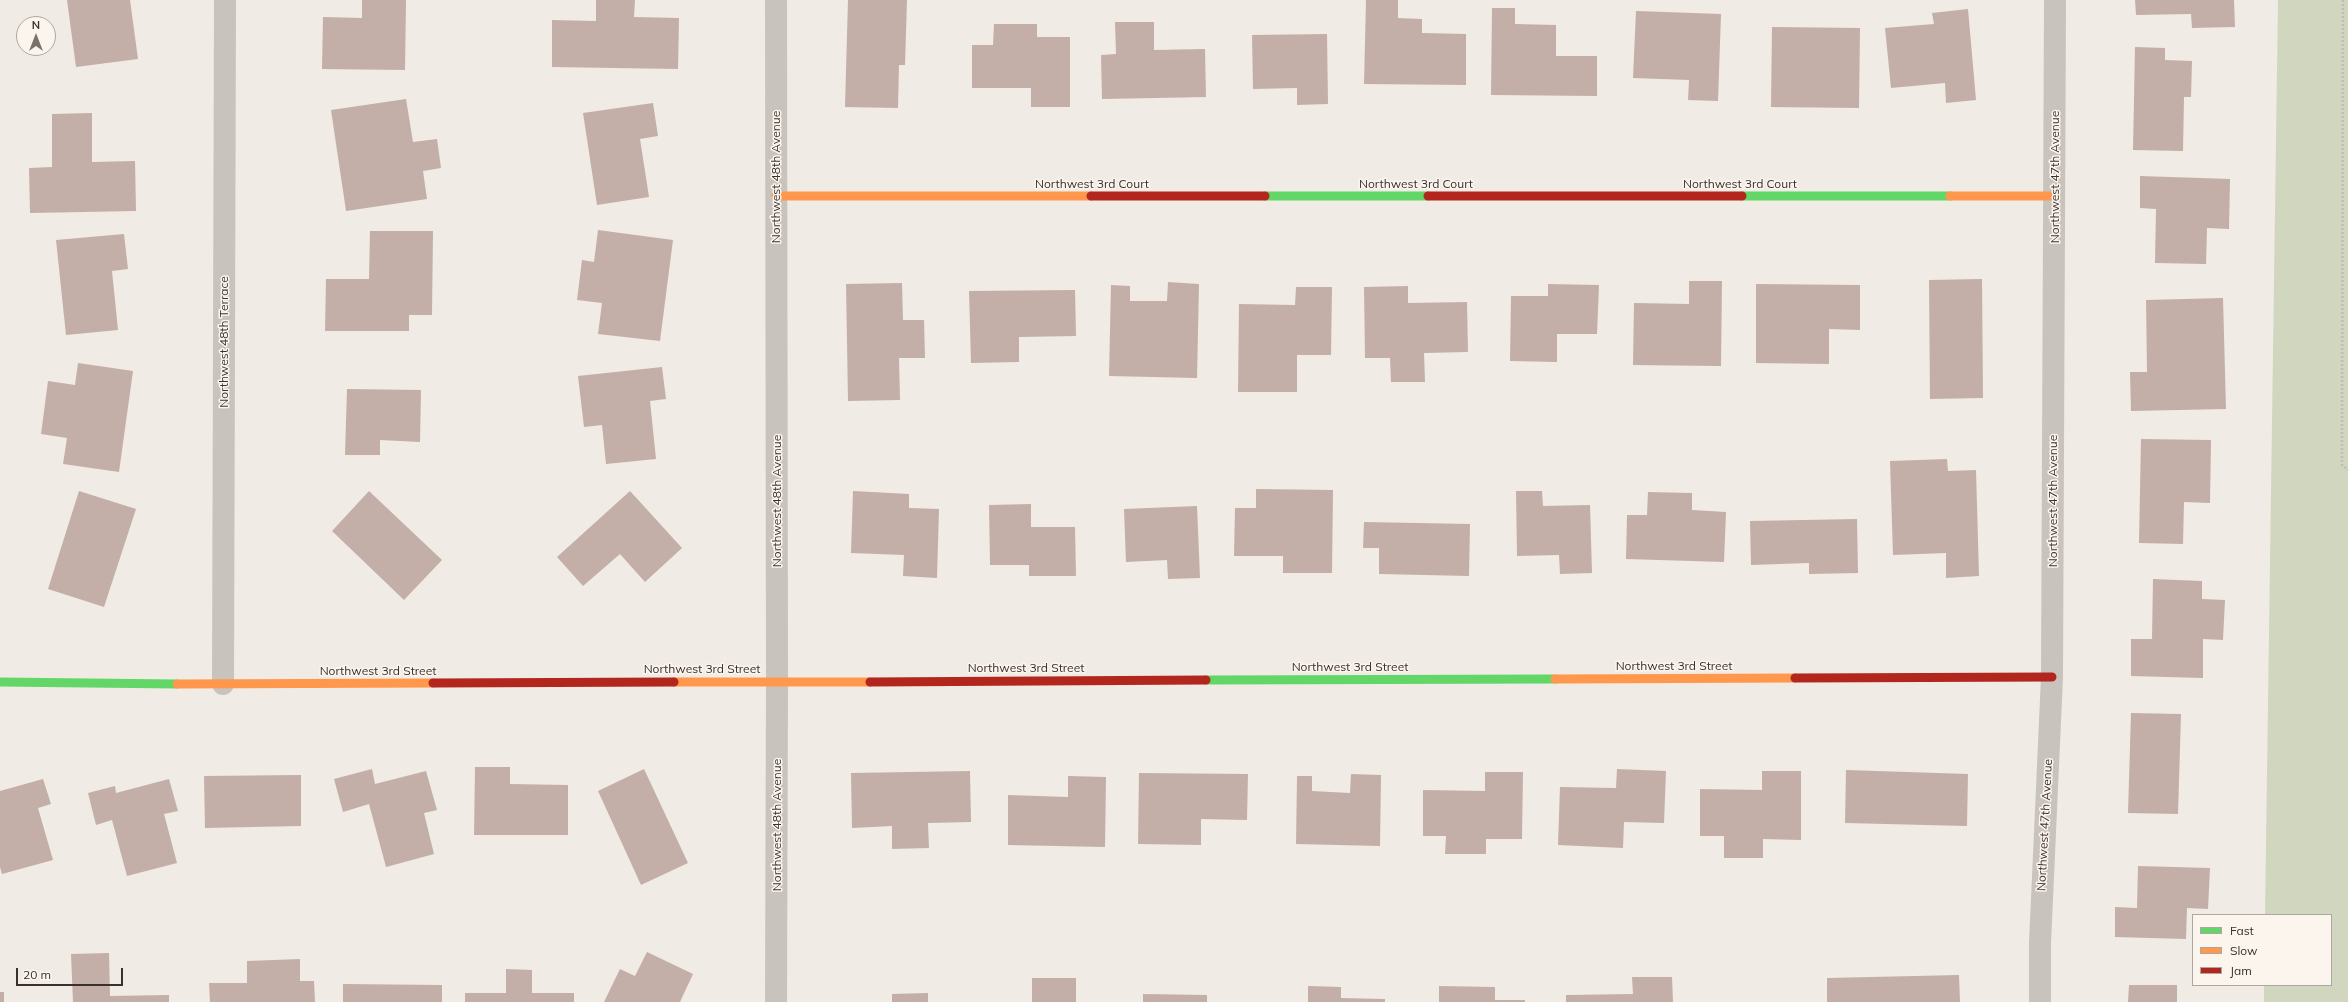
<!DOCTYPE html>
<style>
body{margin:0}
#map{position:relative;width:2348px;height:1002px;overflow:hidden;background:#f0ebe5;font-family:Mulish,sans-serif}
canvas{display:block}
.legend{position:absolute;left:2192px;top:914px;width:140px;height:72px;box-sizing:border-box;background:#fbf5ee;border:1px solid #aea6a0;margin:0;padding:5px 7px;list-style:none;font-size:12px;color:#3b302b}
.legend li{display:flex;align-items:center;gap:8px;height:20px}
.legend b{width:20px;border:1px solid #aea6a0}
.north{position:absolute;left:16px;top:16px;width:40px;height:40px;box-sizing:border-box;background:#fbf5ee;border:1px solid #aea6a0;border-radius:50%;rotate:0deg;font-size:11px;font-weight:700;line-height:16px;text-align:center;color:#3b302b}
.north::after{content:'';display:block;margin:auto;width:14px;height:18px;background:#7a716c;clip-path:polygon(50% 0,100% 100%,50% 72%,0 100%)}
.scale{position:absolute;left:16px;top:968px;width:107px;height:18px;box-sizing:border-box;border:2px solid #3b302b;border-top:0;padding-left:5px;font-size:12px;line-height:14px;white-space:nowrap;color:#3b302b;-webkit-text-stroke:3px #fbf5ee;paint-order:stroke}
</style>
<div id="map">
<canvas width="2348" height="1002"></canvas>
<ul class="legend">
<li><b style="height:5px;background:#63d668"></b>Fast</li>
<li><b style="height:5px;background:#ff974d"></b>Slow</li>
<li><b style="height:5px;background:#b3261e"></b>Jam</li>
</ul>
<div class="north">N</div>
<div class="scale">20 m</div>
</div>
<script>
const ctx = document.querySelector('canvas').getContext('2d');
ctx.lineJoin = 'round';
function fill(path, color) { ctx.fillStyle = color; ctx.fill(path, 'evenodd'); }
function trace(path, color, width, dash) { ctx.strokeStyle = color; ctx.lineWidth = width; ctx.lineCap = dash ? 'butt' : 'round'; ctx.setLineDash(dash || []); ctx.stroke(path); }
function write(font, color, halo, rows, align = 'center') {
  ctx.font = font + ' Mulish,sans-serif'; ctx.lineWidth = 3; ctx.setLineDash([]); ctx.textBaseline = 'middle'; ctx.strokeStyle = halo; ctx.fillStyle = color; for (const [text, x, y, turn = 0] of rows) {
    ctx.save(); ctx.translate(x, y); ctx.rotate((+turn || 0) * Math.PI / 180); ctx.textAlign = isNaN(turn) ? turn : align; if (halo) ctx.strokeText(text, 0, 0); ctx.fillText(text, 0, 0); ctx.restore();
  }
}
const green = new Path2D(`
 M2278,0H2348V1002H2264V985H2331V915H2265Z`);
const building = new Path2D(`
 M67,0H130L138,59L76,67Z
 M362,0H406L405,70L322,69L323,17L362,18Z
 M596,0H635L634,17L679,18L678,69L552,67V20L596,21Z
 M848,0H907L905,65H899L898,108L845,107Z
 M1366,0H1398V18L1422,19V33L1466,34V85L1364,84Z
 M2135,0H2234L2235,27L2192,28L2191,14L2136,15Z
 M1492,8H1515V24L1556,25V56H1597V96L1491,95Z
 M1968,9L1976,100L1946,103L1945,83L1891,88L1885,28L1934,24L1932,13Z
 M1636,11L1721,14L1718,101L1688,100L1689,80L1633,78Z
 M1115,22H1154V50L1205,49L1206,97L1102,99L1101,55L1116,54Z
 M994,24H1037V37H1070V107H1031V88H972V45H993Z
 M1772,27L1860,28L1859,108L1771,107Z
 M1327,34L1328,104L1297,105V88L1253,89L1252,35Z
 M2135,47L2165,48V60L2192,61L2191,97H2184L2183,151L2133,150Z
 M406,99L413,142L437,139L441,168L423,171L427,199L346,211L331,110Z
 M653,103L658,136L640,139L649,197L597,205L583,113Z
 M92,113V162L135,161L136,211L30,213L29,168L52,167V114Z
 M2140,176L2230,179L2229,229L2207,228L2206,264L2155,263L2156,209L2140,208Z
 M598,230L673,240L660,341L598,334L602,303L577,300L582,260L594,262Z
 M370,231H433L432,315H409V331H325L326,279H369Z
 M124,234L128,269L112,271L118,330L66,335L56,240Z
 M1982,279L1983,398L1930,399L1929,280Z
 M1689,281H1722L1721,366L1633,365L1634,303L1689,304Z
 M1168,282L1199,284L1197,378L1109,376L1111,285L1130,286V301H1167Z
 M902,283L903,320H924L925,358H899L900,400L848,401L846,284Z
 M1548,284L1599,285L1597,334H1557V362L1510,361L1511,296H1548Z
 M1756,284L1860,285V330L1829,329V364L1756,363Z
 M1408,286V303L1467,302L1468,352L1424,353L1425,382H1391L1390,358H1365L1364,287Z
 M1296,287H1332L1331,355H1297V392H1238L1239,304L1295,305Z
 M1075,290L1076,336L1019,337V362L971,363L969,291Z
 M2223,298L2226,409L2131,411L2130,372H2147L2146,300Z
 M78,363L133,371L119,472L63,464L67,438L41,434L48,381L75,385Z
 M662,367L666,399L650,401L656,459L606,464L602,425L584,427L578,376Z
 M347,389L421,390L420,442L380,440V455H345Z
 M2141,439L2211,440L2210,503L2184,502L2183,544L2139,543Z
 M1947,459L1948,471L1976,470L1979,576L1946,578V553L1893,555L1890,461Z
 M1256,489L1333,490L1332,573H1283V556H1234L1235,508H1256Z
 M79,491L136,509L104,607L48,589Z
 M369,491L442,560L404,600L332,531Z
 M630,491L682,548L645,582L620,554L583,586L557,557Z
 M853,491L909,494V508L939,509L937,578L903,576L904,555L851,553Z
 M1516,491H1542L1543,506L1590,505L1592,573L1560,574L1559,555L1517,556Z
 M1648,492L1692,493V510L1726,512L1724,562L1626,559L1627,515H1647Z
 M1031,504V527H1075L1076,576H1029V565H990L989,505Z
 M1197,506L1200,578L1168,579L1167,560L1126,562L1124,509Z
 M1857,519L1858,573L1809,574V563L1751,565L1750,521Z
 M1364,522L1470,524L1469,576L1379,574V548H1363Z
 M2153,579L2202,581V599L2225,600L2223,640L2203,639V678L2131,676V639H2152Z
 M2131,713L2181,714L2178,814L2128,813Z
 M475,767H510V784L568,785V835H474Z
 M372,769L375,784L426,771L437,810L424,813L434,854L386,867L369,804L343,812L334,779Z
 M644,769L688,863L641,885L598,791Z
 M1617,769L1666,771L1664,823L1624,822L1623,848L1558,845L1560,787L1616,788Z
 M1846,770L1968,774L1967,826L1845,823Z
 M970,771L971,822L928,823L929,848L892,849V826L852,828L851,773Z
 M1762,771H1801V840L1763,839V858H1724V836H1700V789L1762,790Z
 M1485,772H1523L1522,839H1486V854H1445L1446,836H1423V790L1485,791Z
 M1139,773L1248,774L1247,820L1201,819V845L1138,844Z
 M1351,774L1381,775L1380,846L1296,844L1297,776H1312V791L1350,793Z
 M301,775V826L205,828L204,776Z
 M1068,776L1106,777L1105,847L1008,845V795L1068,797Z
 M43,779L51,804L38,808L53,860L2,874L0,867V791Z
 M169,779L178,811L164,814L177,863L127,876L112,820L96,825L88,793L115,786L116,793Z
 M2138,866L2210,868L2208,909L2187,908L2186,939L2115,937V907L2137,908Z
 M647,952L693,974L680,1002H604L620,969L635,976Z
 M109,953L110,996L169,995V1002H73L71,954Z
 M300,959V981H314L315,1002H210L209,983H247V961Z
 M506,969L532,970V993H574V1002H465V993H506Z
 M1959,975L1960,1002H1827V978Z
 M1632,977H1672L1673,1002H1566V995L1633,994Z
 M1032,978H1076V1002H1032Z
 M343,984L442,985V1002H343Z
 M2129,985H2177V1002H2128Z
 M1308,986L1341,987V998L1385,999V1002H1308Z
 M1439,986L1495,987V1000H1525V1002H1439Z
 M0,992H4V1002H0Z
 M928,993V1002H892V994Z
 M1143,994L1207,995V1002H1143Z`);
const path = new Path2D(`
 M2343,0L2342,465L2348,470`);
const street = new Path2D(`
 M776,0L777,680L776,1002
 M223,684L225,0
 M2040,1002V943L2052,677L2055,0`);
const fast = new Path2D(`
 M1265,196H1428
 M1742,196H1950
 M1206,680L1555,679
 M0,682L177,684`);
const slow = new Path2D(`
 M776,196H1091
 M1950,196H2056
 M1555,679L1795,678
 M674,682H870
 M177,684L433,683`);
const jam = new Path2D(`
 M1091,196H1265
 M1428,196H1742
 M1795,678L2052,677
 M870,682L1206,680
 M433,683L674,682`);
const streetNames = [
 ["Northwest 48th Avenue",776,177,-90],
 ["Northwest 47th Avenue",2055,177,-90],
 ["Northwest 3rd Court",1092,184],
 ["Northwest 3rd Court",1416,184],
 ["Northwest 3rd Court",1740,184],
 ["Northwest 48th Terrace",224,342,-90],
 ["Northwest 48th Avenue",777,501,-90],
 ["Northwest 47th Avenue",2053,501,-90],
 ["Northwest 3rd Street",1674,666],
 ["Northwest 3rd Street",1350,667],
 ["Northwest 3rd Street",1026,668],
 ["Northwest 3rd Street",702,669],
 ["Northwest 3rd Street",378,671],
 ["Northwest 48th Avenue",777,825,-90],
 ["Northwest 47th Avenue",2045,825,-87]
];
fill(green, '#d1d6bf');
fill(building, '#c3afa7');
trace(path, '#c2bbb6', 2.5, [2, 2]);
trace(street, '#c9c3be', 22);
trace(fast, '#63d668', 9);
trace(slow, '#ff974d', 9);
trace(jam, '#b3261e', 9);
write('12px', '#3b302b', '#fbf5ee', streetNames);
</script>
